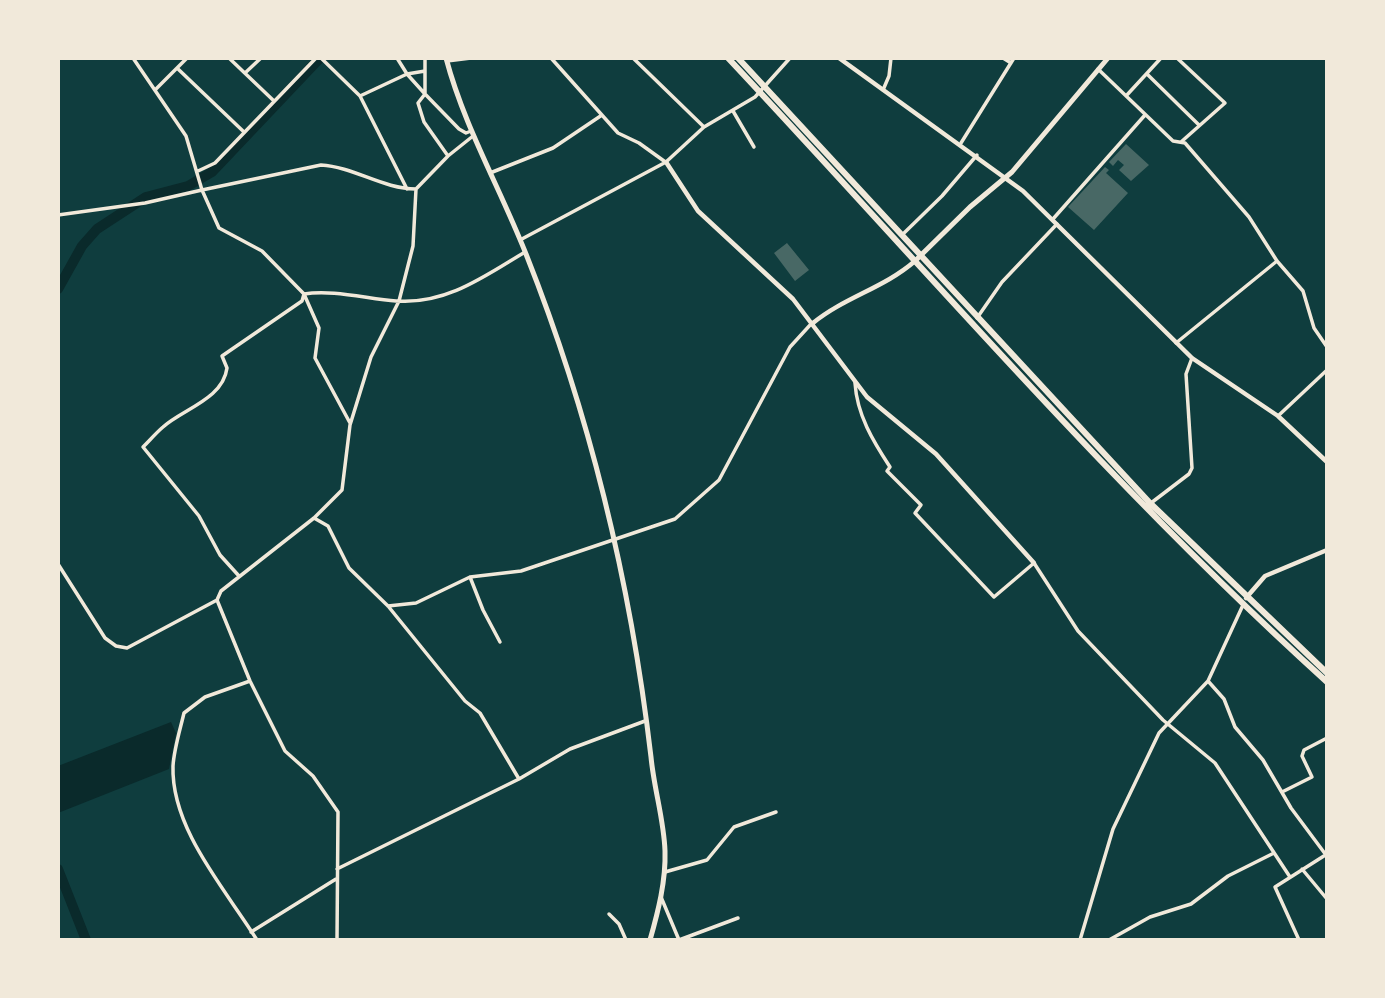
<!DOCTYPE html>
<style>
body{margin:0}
#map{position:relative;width:1385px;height:998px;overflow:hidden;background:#0f3d3e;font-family:"Varela Round",sans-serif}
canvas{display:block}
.frame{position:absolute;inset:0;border:60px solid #f1e9da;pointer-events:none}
</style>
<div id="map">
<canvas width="1385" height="998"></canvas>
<div class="frame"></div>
</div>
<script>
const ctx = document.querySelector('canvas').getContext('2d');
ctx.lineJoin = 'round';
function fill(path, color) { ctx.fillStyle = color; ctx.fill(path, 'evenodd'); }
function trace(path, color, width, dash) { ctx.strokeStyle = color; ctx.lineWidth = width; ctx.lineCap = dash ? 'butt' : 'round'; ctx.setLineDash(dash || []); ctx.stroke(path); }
const water = new Path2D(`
 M171,722L176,733L169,769L58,813V766Z`);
const river = new Path2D(`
 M58,289L82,246L97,229L146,197L188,186L212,172L320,58
 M58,869L86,940`);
const building = new Path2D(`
 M1126,144L1149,165L1131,181L1119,170L1124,165L1118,160L1113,166L1109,162Z
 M1105,167L1109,170L1106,173L1128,193L1094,230L1068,207Z
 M787,243L809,270L795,281L774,253Z`);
const minor = new Path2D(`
 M133,58L186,136L202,190L321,165C354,167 383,189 416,189L448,156L473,136
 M229,58L274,101
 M321,58L360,96L407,189
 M397,58L407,74L425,71
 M425,58V94L459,129L466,133L471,131
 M551,58L618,133L639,143L664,161
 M633,58L704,127
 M1003,58L1011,63
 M1177,58L1225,103L1181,142
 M447,61L471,58
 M177,68L244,132
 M1098,69L1173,141L1185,143L1249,217L1277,261L1303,291L1314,328L1327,347
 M245,73L261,58
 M1147,74L1199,125
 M155,90L187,58
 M883,90L889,76L891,58
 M360,96L407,74L425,94L418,103L424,122L448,156
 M1126,96L1161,58
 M733,111L754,147
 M961,143L1014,58
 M198,171L215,163L316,58
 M490,173L553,148L602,115
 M58,215L145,203L202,190L219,228L262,251L304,294L319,328L315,358L350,423
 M1053,219L1145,115
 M902,235L942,196L977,155
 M520,240L666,162L704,127L755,97L790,58
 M977,318L1002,282L1057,224
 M1176,343L1277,261
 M855,383C857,415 873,441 890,467L887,471L921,505L915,513L994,597L1034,563L1078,631L1163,720L1215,763L1290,877
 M1278,416L1327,370
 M1327,498V500
 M1151,503L1189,474L1192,468L1186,374L1192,358
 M314,518L328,526L349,568L388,606L465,701L480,713L519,779
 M58,564L105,638L116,646L127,648L217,600
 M239,576L220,555L199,516L143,447C150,440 156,433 163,427C183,409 223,399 227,368L222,356L302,301L304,294C332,289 368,299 396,301C446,305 485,276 525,252
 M470,577L483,610L500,642
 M388,606L416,603L470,577L521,571L675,519L719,480L790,347L811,324
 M250,681L205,697L184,713C180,730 174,749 173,766C171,829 226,890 257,940
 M1208,681L1224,699L1235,727L1263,760L1291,808L1326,855
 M1282,792L1312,777L1302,756L1304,750L1327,738
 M337,869L519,779L570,749L645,721
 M1302,869L1327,899
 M665,872L707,860L734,827L776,812
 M661,897L679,940
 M609,914L619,924L626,940
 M251,932L336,879
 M337,940L338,812L313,776L285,751L250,681L217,600L221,591L314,518L342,490L350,425L371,357L399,301L413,246L416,189
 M679,940L738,918
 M1080,940L1113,829L1159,733L1208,681L1243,605
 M1109,940L1150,917L1191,904L1228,876L1274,853
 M1299,940L1275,887L1327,854`);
const tertiary = new Path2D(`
 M839,58L1023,191L1192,358L1278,416L1327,462
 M666,162L698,211L793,299L867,397L936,454L1034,563
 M813,323C845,297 884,288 915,261
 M1246,598L1265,576L1327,550`);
const secondary = new Path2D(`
 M446,58C464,126 500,188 526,254C590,415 631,586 651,757C654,789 664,820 665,851C666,881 658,912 650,940
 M915,261L970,207L1012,172L1108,58`);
const trunk = new Path2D(`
 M728,58C925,268 1113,489 1327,682
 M738,58L1150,503L1327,673`);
fill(water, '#0a2a2b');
trace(river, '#0a2a2b', 10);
fill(building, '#486865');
trace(minor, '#f1e9da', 3.5);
trace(tertiary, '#f1e9da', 4.5);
trace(secondary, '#f1e9da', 5);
trace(trunk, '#f1e9da', 6);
</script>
